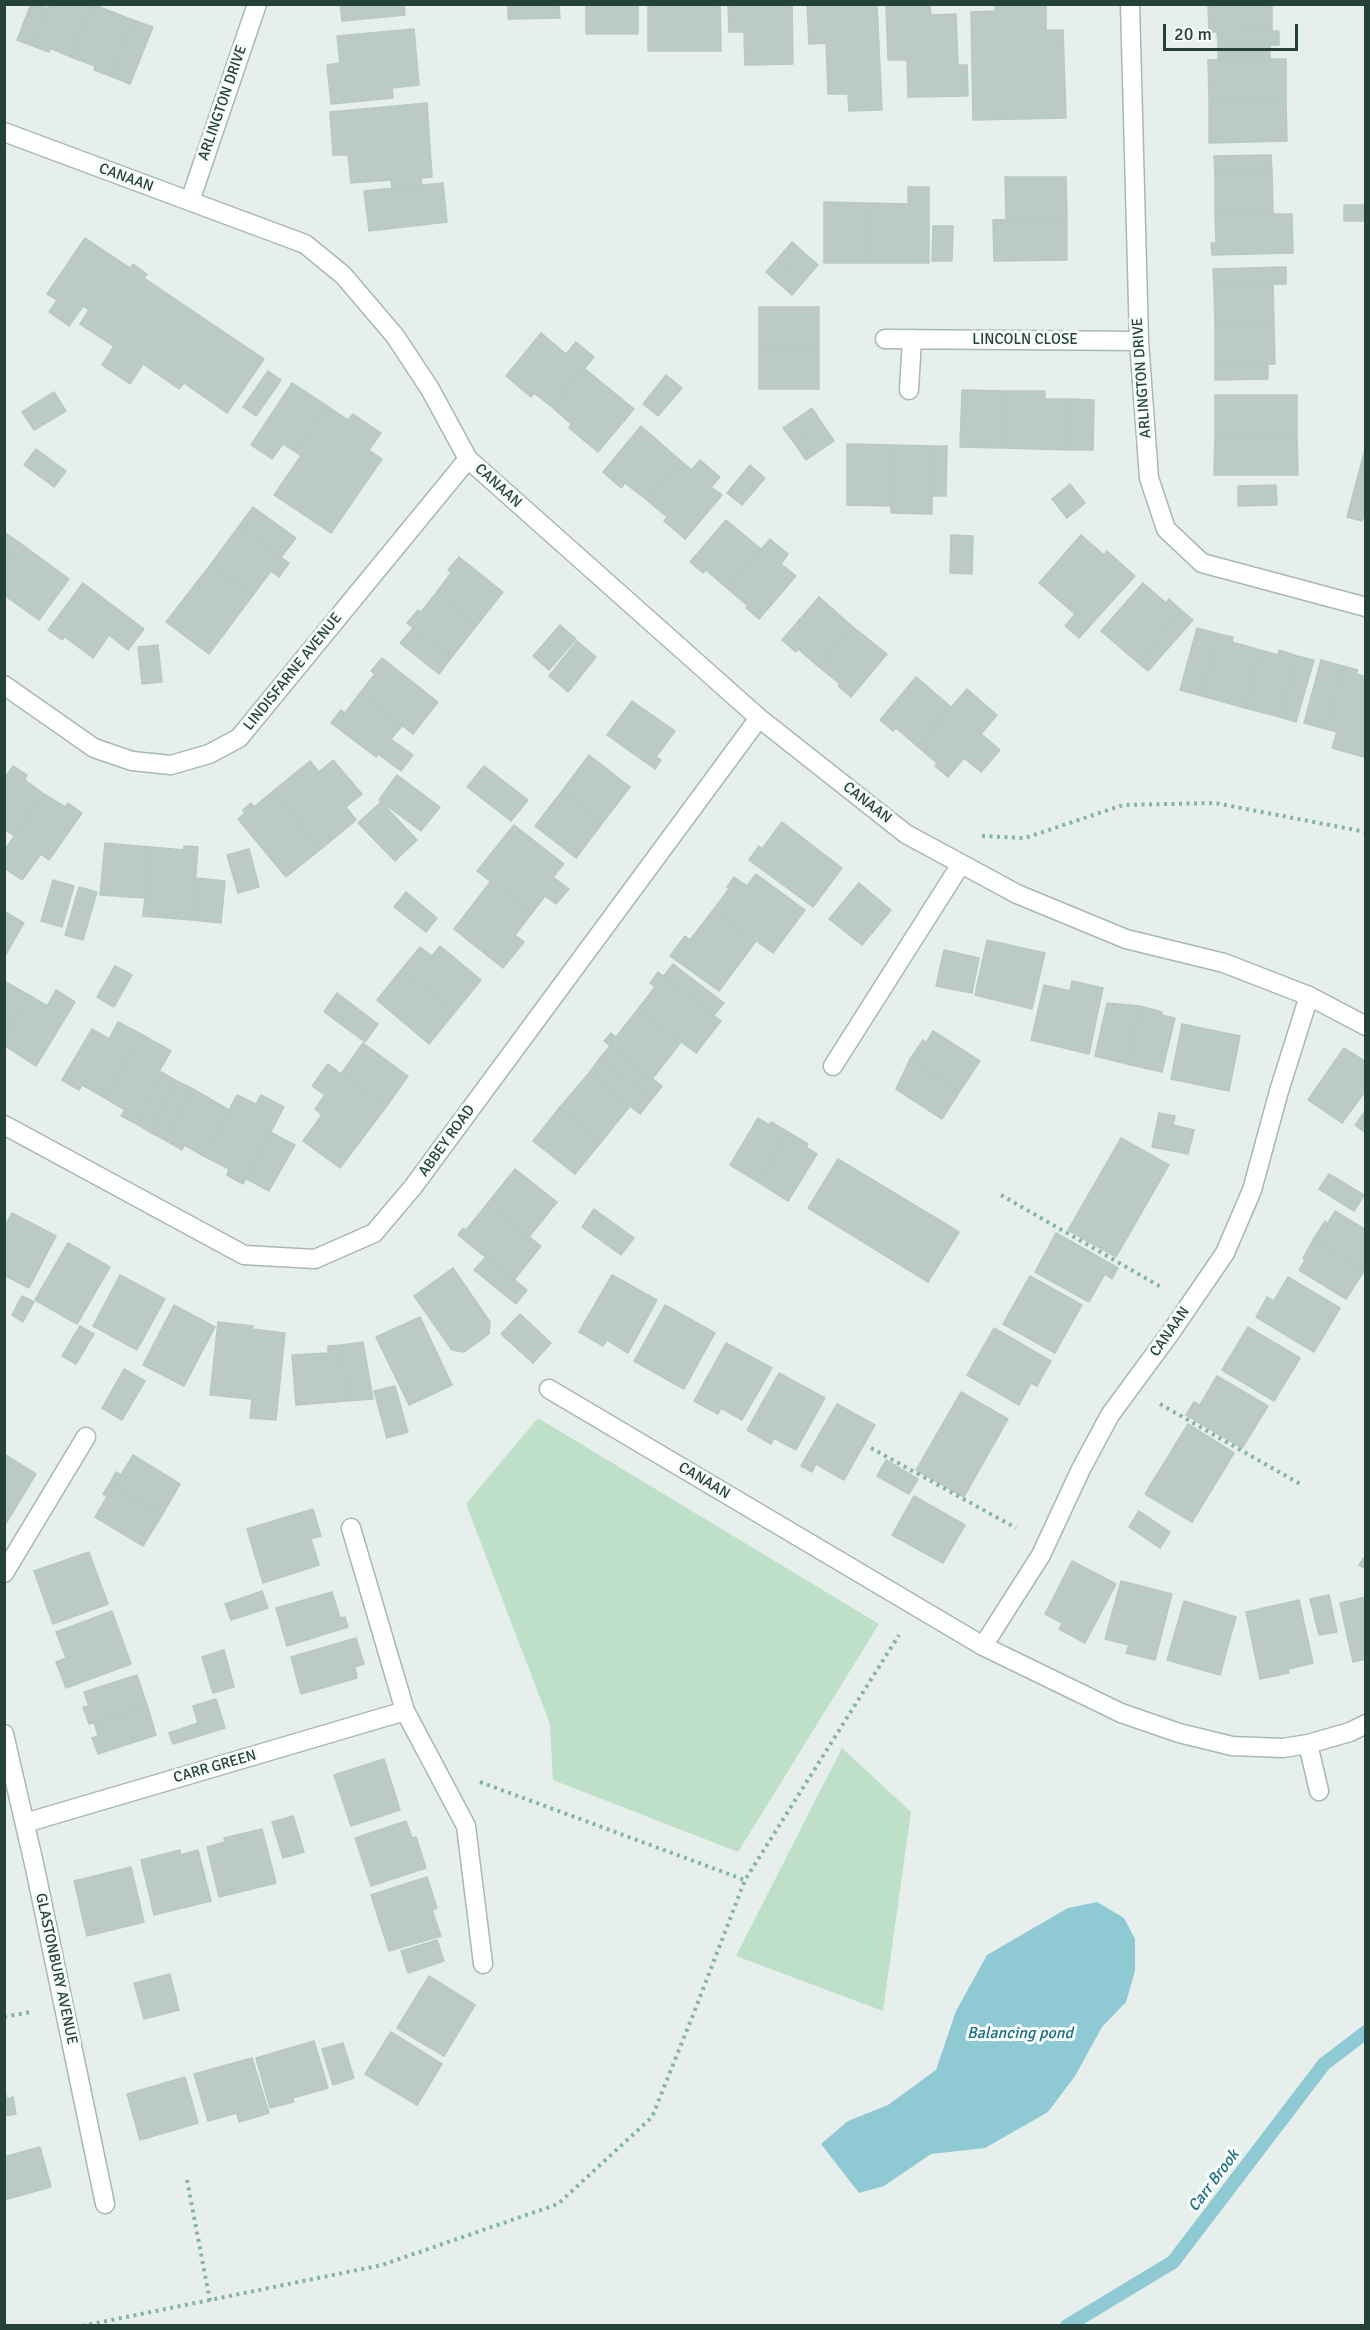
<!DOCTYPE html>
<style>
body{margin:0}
#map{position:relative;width:1370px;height:2330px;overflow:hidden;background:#e6efeb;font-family:Signika,sans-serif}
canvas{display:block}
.frame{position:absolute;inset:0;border:6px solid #24423a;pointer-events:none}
.scale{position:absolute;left:1163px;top:24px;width:135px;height:27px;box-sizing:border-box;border:3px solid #24423a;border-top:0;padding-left:8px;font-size:18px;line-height:21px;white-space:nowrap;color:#24423a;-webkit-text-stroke:4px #f7fbf9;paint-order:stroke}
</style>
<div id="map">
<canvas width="1370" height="2330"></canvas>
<div class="frame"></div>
<div class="scale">20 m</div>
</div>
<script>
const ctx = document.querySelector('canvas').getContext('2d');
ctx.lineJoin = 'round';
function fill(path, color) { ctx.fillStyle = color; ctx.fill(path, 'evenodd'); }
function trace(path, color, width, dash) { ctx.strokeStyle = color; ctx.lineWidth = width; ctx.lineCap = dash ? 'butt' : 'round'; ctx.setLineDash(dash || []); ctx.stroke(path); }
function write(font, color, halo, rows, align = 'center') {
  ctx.font = font + ' Signika,sans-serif'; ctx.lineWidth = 6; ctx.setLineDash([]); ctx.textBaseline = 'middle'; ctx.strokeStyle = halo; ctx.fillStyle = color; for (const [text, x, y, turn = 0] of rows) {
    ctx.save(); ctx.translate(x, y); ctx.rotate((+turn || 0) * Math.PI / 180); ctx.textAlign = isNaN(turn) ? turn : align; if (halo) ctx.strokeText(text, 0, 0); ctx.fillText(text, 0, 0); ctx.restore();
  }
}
const green = new Path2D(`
 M538,1418L879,1624L738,1852L553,1780L550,1724L466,1504Z
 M842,1748L911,1812L883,2011L736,1956Z`);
const water = new Path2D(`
 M1097,1902L1124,1918L1135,1939V1971L1126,2002L1102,2027L1075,2076L1048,2112L985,2148L931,2154L884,2186L859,2193L821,2144L848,2121L888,2105L936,2070L956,2011L987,1955L1068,1908Z`);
const stream = new Path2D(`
 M1067,2326L1173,2262L1324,2064L1366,2032`);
const building = new Path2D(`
 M31,4L48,8L33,46L17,40Z
 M49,4H92L71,57L50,48L49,52L33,46Z
 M92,4L133,20L110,76L94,70L95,66L71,57Z
 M340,4H404L405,15L342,21Z
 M508,4H559L560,18L508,19Z
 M586,4H638V34H586Z
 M648,4H720L721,51H648Z
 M728,4H792L793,64L745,65L744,32H729Z
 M807,4H877L882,110L849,111L848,94H828L826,43L809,44Z
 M886,4H930L931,15L956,14L958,65H967L968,96L908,97L907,60H888Z
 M995,4H1046V30H1063L1066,118L973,120L971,12L995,11Z
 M1208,4H1272V31L1209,32Z
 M133,20L153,27L130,84L110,76Z
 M414,29L419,85L392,88L393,98L331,104L327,65L340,63L337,36Z
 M1272,31H1279V45H1218L1217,32Z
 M1218,45H1270V59L1218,60Z
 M1270,59H1286V100L1209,101L1208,60Z
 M1286,100L1287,141L1209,143V101Z
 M427,103L432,177L421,178L422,186L392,188L391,180L351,183L348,155H333L330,112Z
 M1271,155L1272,172L1215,173L1214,156Z
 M1272,172L1273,214H1215V173Z
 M1005,177H1066L1067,218L1006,219Z
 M443,183L447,222L369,231L364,191Z
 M908,187H929V263H866V203L908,204Z
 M824,202L866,203V263H824Z
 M1344,205H1366V221H1344Z
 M1215,214H1292L1293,253L1212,255L1211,243H1216Z
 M1067,218V260L994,261L993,220Z
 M933,226H953L952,261H932Z
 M85,238L130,268L133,264L147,274L144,278L264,359L227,413L184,383L179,389L143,364L130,384L102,365L114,346L80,324L89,310L83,306L69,326L49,312L57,300L47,294Z
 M792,242L818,265L805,280L779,257Z
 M779,257L805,280L792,295L766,272Z
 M1286,267V284L1214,286L1213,269Z
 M1273,285L1274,325L1215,327L1214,286Z
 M759,307H819V349H759Z
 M1274,325L1275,364L1215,365V327Z
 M541,333L566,354L576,342L594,357L552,407L534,393L531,397L506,376Z
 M759,349H819V389H759Z
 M1268,364V379L1215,380V365Z
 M584,368L634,409L598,452L569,428L571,424L552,407Z
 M268,371L281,380L256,416L243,407Z
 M666,375L682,388L658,416L643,404Z
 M292,383L327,406L296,452L283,444L272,459L251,445Z
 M962,390L1004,391L1003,448L960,447Z
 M1004,391H1045V399H1071L1070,450L1003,448Z
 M54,392L66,411L34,430L22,412Z
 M1215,395H1297V435H1215Z
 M1071,399L1094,400L1093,450H1070Z
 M327,406L348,420L353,414L381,433L369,450L382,459L331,533L274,495L301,456L296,452Z
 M812,408L823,425L795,444L783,428Z
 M823,425L834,441L806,460L795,444Z
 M641,426L681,461L648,501L625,483L621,488L603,472Z
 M1215,435H1297L1298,475H1214Z
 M847,444L892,445L891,506L847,505Z
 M892,445L932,446V514L891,513Z
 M932,446H947L946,496H932Z
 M36,449L66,471L54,487L24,465Z
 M1364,453L1366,454V508L1362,521L1347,517Z
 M700,460L720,477L711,487L722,495L685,539L664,521L667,517L648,501L681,461L692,470Z
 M750,465L765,478L742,505L727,493Z
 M1070,484L1085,503L1067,518L1052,499Z
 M1276,485L1277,505L1238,506V486Z
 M253,507L296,538L281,557L239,526Z
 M726,520L761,549L728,589L706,570L703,573L690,562Z
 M239,526L289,563L279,577L271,571L253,595L211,564Z
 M4,532L20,543L4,564Z
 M951,535L973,536L972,574L950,573Z
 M1081,535L1104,555L1107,551L1135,576L1079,638L1065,626L1075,614L1039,583Z
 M770,539L788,554L781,564L796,576L759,619L746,608L748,606L728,589Z
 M20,543L69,579L39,620L4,595V564Z
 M459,557L503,592L477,625L436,593L451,573L448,570Z
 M211,564L253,595L209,654L166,622Z
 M83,583L144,629L128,650L109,635L93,658L65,637L62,640L48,630Z
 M1143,583L1166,603L1169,599L1182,611L1137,662L1101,631Z
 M436,593L477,625L451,658L407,623L418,610L421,612Z
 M819,597L853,627L819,667L798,649L796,652L782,640Z
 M1182,611L1193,620L1148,671L1137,662Z
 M560,625L576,639L549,670L533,656Z
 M853,627L887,654L851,697L838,686L840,684L819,667Z
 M413,628L451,658L439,674L400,643Z
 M1197,628L1219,634L1202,696L1180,690Z
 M1219,634L1233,637L1232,642L1260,650L1245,708L1202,696Z
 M577,641L596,657L568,692L549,676Z
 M158,645L162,682L142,684L138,647Z
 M1260,650L1278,655L1279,650L1297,656L1280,717L1245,708Z
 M1297,656L1314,660L1296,722L1280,717Z
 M382,658L438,702L413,734L360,693L375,674L371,671Z
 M1321,660L1343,666L1326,729L1304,723Z
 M1343,666L1358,670L1356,674L1366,677L1364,757L1332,748L1337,732L1326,729Z
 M916,677L950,706L917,746L896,728L893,731L880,720Z
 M967,689L997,715L981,734L1000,750L981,772L964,758L948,777L935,766L937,763L917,746Z
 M360,693L402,726L391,739L413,755L401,771L378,754L376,757L331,723L341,710L345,713Z
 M632,701L675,731L656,757L661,760L655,769L607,735Z
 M589,755L630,787L603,822L562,791Z
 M333,760L362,794L346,807L356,820L321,849L273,791L310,761L319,772Z
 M13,766L27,775L25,780L44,794L15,836L4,829V779Z
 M484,766L528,800L511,821L467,787Z
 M397,775L440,807L421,831L379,800Z
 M273,791L321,849L286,877L238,819L245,813L243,810L251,803L254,807Z
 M562,791L603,822L576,858L535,826Z
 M44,794L65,807L68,803L82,813L49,860L41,854L22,880L4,868V851Z
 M381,802L417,840L395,861L358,823Z
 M782,822L842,868L813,907L749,860L759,846L762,849Z
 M514,825L564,864L553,877L569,889L556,904L545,896L532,913L477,871Z
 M105,843L150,847L145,898L100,895Z
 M184,846L198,847L192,920L143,916L150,847L184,850Z
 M249,849L259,887L238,893L227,855Z
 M756,874L805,910L773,953L713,910L729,889L727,887L734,877L747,886Z
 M196,878L225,881L221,923L192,920Z
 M53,880L74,886L62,927L41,921Z
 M491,881L532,913L515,935L524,942L503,968L454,929Z
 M859,883L891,910L862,945L829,919Z
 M79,887L97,892L83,940L65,935Z
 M406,892L437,918L426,932L394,907Z
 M713,910L756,941L719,991L670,956L685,936L690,940Z
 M5,912L24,923L5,956L4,913Z
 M987,940L1045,953L1032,1009L975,995Z
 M440,946L481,980L455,1012L402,969L420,947L432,956Z
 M944,950L979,958L972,993L936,986Z
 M673,964L724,1003L714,1015L663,977Z
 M115,966L132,975L114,1007L97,997Z
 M402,969L455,1012L429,1044L377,1000Z
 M658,972L721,1021L696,1053L638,1009L655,987L650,983Z
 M4,981L29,995L4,1036Z
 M1072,981L1103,988L1089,1054L1031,1040L1044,985L1070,991Z
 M56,990L75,1002L36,1066L4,1045V1036L29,995L47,1006Z
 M337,993L378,1024L365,1042L324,1012Z
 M1107,1003L1140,1006L1127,1064L1095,1056Z
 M1140,1006L1162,1012L1161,1015L1175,1018L1162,1072L1127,1064Z
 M638,1009L681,1042L652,1079L604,1041L611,1033L616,1037Z
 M118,1022L141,1034L105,1098L82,1085L79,1090L62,1080L92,1029L109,1039Z
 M1182,1024L1240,1036L1229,1091L1171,1079Z
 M933,1031L980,1061L960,1091L910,1059L923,1040L926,1043Z
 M141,1034L171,1051L159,1071L163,1073L135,1123L121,1116L125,1110L105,1098Z
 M363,1043L408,1076L386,1107L341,1074Z
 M610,1046L662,1086L652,1099L600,1058Z
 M1344,1048L1366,1062V1090L1342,1123L1308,1100Z
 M600,1058L652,1099L640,1114L589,1073Z
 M910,1059L960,1091L942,1119L896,1089Z
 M328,1064L386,1107L340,1168L303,1141L322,1115L315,1109L325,1095L312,1086Z
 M163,1073L177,1081L150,1132L135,1123Z
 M589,1073L630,1106L602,1141L560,1107Z
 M177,1081L193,1089L165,1140L150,1132Z
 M193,1089L229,1110L204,1156L184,1145L182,1150L165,1140Z
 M237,1095L256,1104L261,1095L284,1107L243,1184L227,1175L229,1169L204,1156Z
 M560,1107L602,1141L575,1174L533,1141Z
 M1366,1110V1133L1355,1125Z
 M1159,1113L1175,1116L1173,1125L1194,1130L1188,1154L1152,1147Z
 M758,1118L769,1125L771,1122L788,1132L758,1182L730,1165Z
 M270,1132L295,1145L269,1191L245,1178Z
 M788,1132L808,1144L806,1147L817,1154L788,1201L758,1182Z
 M1121,1138L1169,1165L1116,1257L1068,1230Z
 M838,1159L959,1232L928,1282L808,1208Z
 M515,1169L557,1202L529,1237L487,1204Z
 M1329,1174L1364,1195L1354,1211L1319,1189Z
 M487,1204L541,1246L514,1280L458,1235L463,1228L466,1230Z
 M594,1209L634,1238L621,1255L582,1227Z
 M1335,1211L1366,1230V1268L1364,1271L1313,1240L1325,1221L1328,1223Z
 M12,1213L56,1236L29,1288L4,1275V1227Z
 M1056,1233L1118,1268L1112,1279L1105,1274L1089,1302L1035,1272Z
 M1313,1240L1364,1271L1346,1299L1299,1270L1305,1260L1303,1258Z
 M68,1243L110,1267L77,1324L35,1300Z
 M486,1257L527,1290L516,1304L474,1270Z
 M453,1268L490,1322L489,1334L464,1352L452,1350L414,1296Z
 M120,1275L165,1299L137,1350L93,1326Z
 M612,1275L657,1300L628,1353L607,1340L603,1346L579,1332Z
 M1030,1276L1082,1305L1055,1353L1003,1324Z
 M1288,1277L1340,1308L1314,1352L1256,1317L1267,1297L1274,1301Z
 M22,1296L34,1302L23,1322L12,1315Z
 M174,1305L215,1327L184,1386L143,1365Z
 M665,1305L715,1333L684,1389L634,1361Z
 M520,1314L551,1343L533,1363L501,1334Z
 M420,1317L452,1385L409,1405L376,1337Z
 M218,1322L253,1326L252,1329L285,1333L276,1420L250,1418L252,1399L210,1395Z
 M80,1326L94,1334L76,1364L62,1356Z
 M1248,1327L1300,1358L1274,1401L1222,1370Z
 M994,1328L1051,1361L1037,1386L1031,1383L1019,1405L967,1375Z
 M363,1342L373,1399L346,1401L342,1345Z
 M726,1343L772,1368L742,1420L721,1408L718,1414L694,1401Z
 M342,1345L346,1401L296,1405L292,1355L328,1353V1346Z
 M124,1369L145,1381L122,1420L102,1408Z
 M779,1373L825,1398L796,1450L774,1438L771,1444L747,1430Z
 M1217,1376L1268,1406L1242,1448L1186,1415L1194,1402L1200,1405Z
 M395,1386L408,1432L387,1438L374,1391Z
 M961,1392L1008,1419L964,1497L916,1470Z
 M837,1404L875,1425L844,1480L816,1464L812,1472L801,1466Z
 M1188,1424L1234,1453L1192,1522L1145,1494Z
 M4,1454L36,1474L5,1525H4Z
 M133,1455L180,1484L162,1515L110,1483L116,1472L121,1475Z
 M886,1460L918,1479L909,1494L877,1476Z
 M110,1483L162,1515L143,1546L95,1517L107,1497L103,1494Z
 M914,1496L965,1525L943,1563L892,1535Z
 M313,1509L321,1536L311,1539L319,1565L263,1583L247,1529Z
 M1139,1511L1170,1532L1160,1548L1129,1527Z
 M89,1552L108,1604L53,1624L34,1571Z
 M1366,1555V1569L1359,1565Z
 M1072,1561L1116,1584L1085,1643L1059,1629L1062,1623L1045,1614Z
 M1121,1581L1172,1594L1155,1660L1126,1653L1129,1645L1105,1639Z
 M262,1591L268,1608L231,1620L225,1604Z
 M332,1592L340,1618L345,1617L348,1627L287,1646L276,1608Z
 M1329,1595L1337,1632L1319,1635L1310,1599Z
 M1366,1597V1659L1353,1662L1340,1603Z
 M1299,1600L1313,1663L1288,1669L1289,1673L1260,1679L1246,1612Z
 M1184,1601L1236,1617L1220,1675L1167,1660Z
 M112,1611L131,1664L66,1688L56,1662L66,1658L56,1632Z
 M356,1638L364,1664L355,1667L357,1678L301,1694L291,1657Z
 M224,1650L234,1687L213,1693L202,1657Z
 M137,1675L147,1705L89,1724L83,1707L89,1706L84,1692Z
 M216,1699L225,1728L173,1744L169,1733L198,1723L193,1706Z
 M147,1705L156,1735L98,1754L92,1738L98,1736L94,1722Z
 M384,1759L400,1810L351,1826L334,1775Z
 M293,1816L304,1852L283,1858L272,1822Z
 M406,1821L412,1838L416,1837L426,1868L371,1886L355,1838Z
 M262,1829L276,1883L219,1897L207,1847L225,1842L224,1838Z
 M180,1850V1855L198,1850L211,1901L154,1915L141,1860Z
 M131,1867L144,1922L87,1936L74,1881Z
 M427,1877L437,1908L432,1910L441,1936L389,1951L371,1895Z
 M437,1940L444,1961L408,1973L401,1951Z
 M170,1974L179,2010L144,2019L134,1983Z
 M429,1976L475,2005L444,2056L397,2028Z
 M391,2032L442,2064L417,2105L365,2074Z
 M314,2041L328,2088L293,2098L294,2102L270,2108L256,2058Z
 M343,2043L354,2078L333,2085L322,2049Z
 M252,2058L269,2113L239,2122L237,2113L208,2121L194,2074Z
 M185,2077L198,2123L140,2140L127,2094Z
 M4,2087L7,2099L13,2097L16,2114L4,2116Z
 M40,2147L51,2187L4,2200V2157Z`);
const path = new Path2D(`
 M982,836L1025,838L1123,805L1215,803L1366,832
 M1001,1195L1161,1287
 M1160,1404L1302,1485
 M871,1448L1016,1528
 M480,1782L745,1880L899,1635
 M4,2017L30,2012
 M187,2180L210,2301
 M82,2326L382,2265L558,2204L652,2117L695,2010L745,1880`);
const service = new Path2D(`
 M1309,996L1366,1026
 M549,1389L983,1646L1121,1713L1179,1733L1232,1746L1283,1748L1308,1744L1350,1732L1366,1724
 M351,1528L405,1711
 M4,1573L86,1437
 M1308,1744L1319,1791`);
const minor = new Path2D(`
 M1130,4L1139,341L1149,478L1166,529L1202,563L1366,607
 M4,132L305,244L343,275L395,336L430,389L468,459L759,718L906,834L1017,894L1126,939L1224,963L1309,996L1279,1091L1252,1190L1225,1253L1171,1332L1110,1415L1081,1469L1041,1555L983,1646
 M190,201L257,4
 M885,339L1139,341
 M909,390L912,339
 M4,685L94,748L132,761L171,765L209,754L239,738L468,459
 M833,1066L961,864
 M4,1125L244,1255L315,1259L374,1233L413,1187L759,718
 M4,1734L35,1868L105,2204
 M25,1823L405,1711L466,1826L483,1964`);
const streetNames = [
 ["ARLINGTON DRIVE",223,103,-71],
 ["CANAAN",126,178,20],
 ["LINCOLN CLOSE",1025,340],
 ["ARLINGTON DRIVE",1142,378,-94],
 ["CANAAN",498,486,42],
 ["LINDISFARNE AVENUE",293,672,-51],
 ["CANAAN",867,803,38],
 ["ABBEY ROAD",447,1141,-54],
 ["CANAAN",1170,1332,-55],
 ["CANAAN",704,1481,31],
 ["CARR GREEN",215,1767,-16],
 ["GLASTONBURY AVENUE",56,1969,78]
];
const waterNames = [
 ["Balancing pond",1020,2034],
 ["Carr Brook",1214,2181,-53]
];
fill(green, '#bfe0c8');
fill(water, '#8ec9d4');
trace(stream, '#8ec9d4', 14);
fill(building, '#bbcac4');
trace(building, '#b8c9c2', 1.5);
trace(service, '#a8b8b2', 21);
trace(minor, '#a8b8b2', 21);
trace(path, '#86b3a5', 4, [3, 4.5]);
trace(service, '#fff', 18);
trace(minor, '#fff', 18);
write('15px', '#24423a', '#f7fbf9', streetNames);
write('italic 16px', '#1c6f80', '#f7fbf9', waterNames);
</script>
